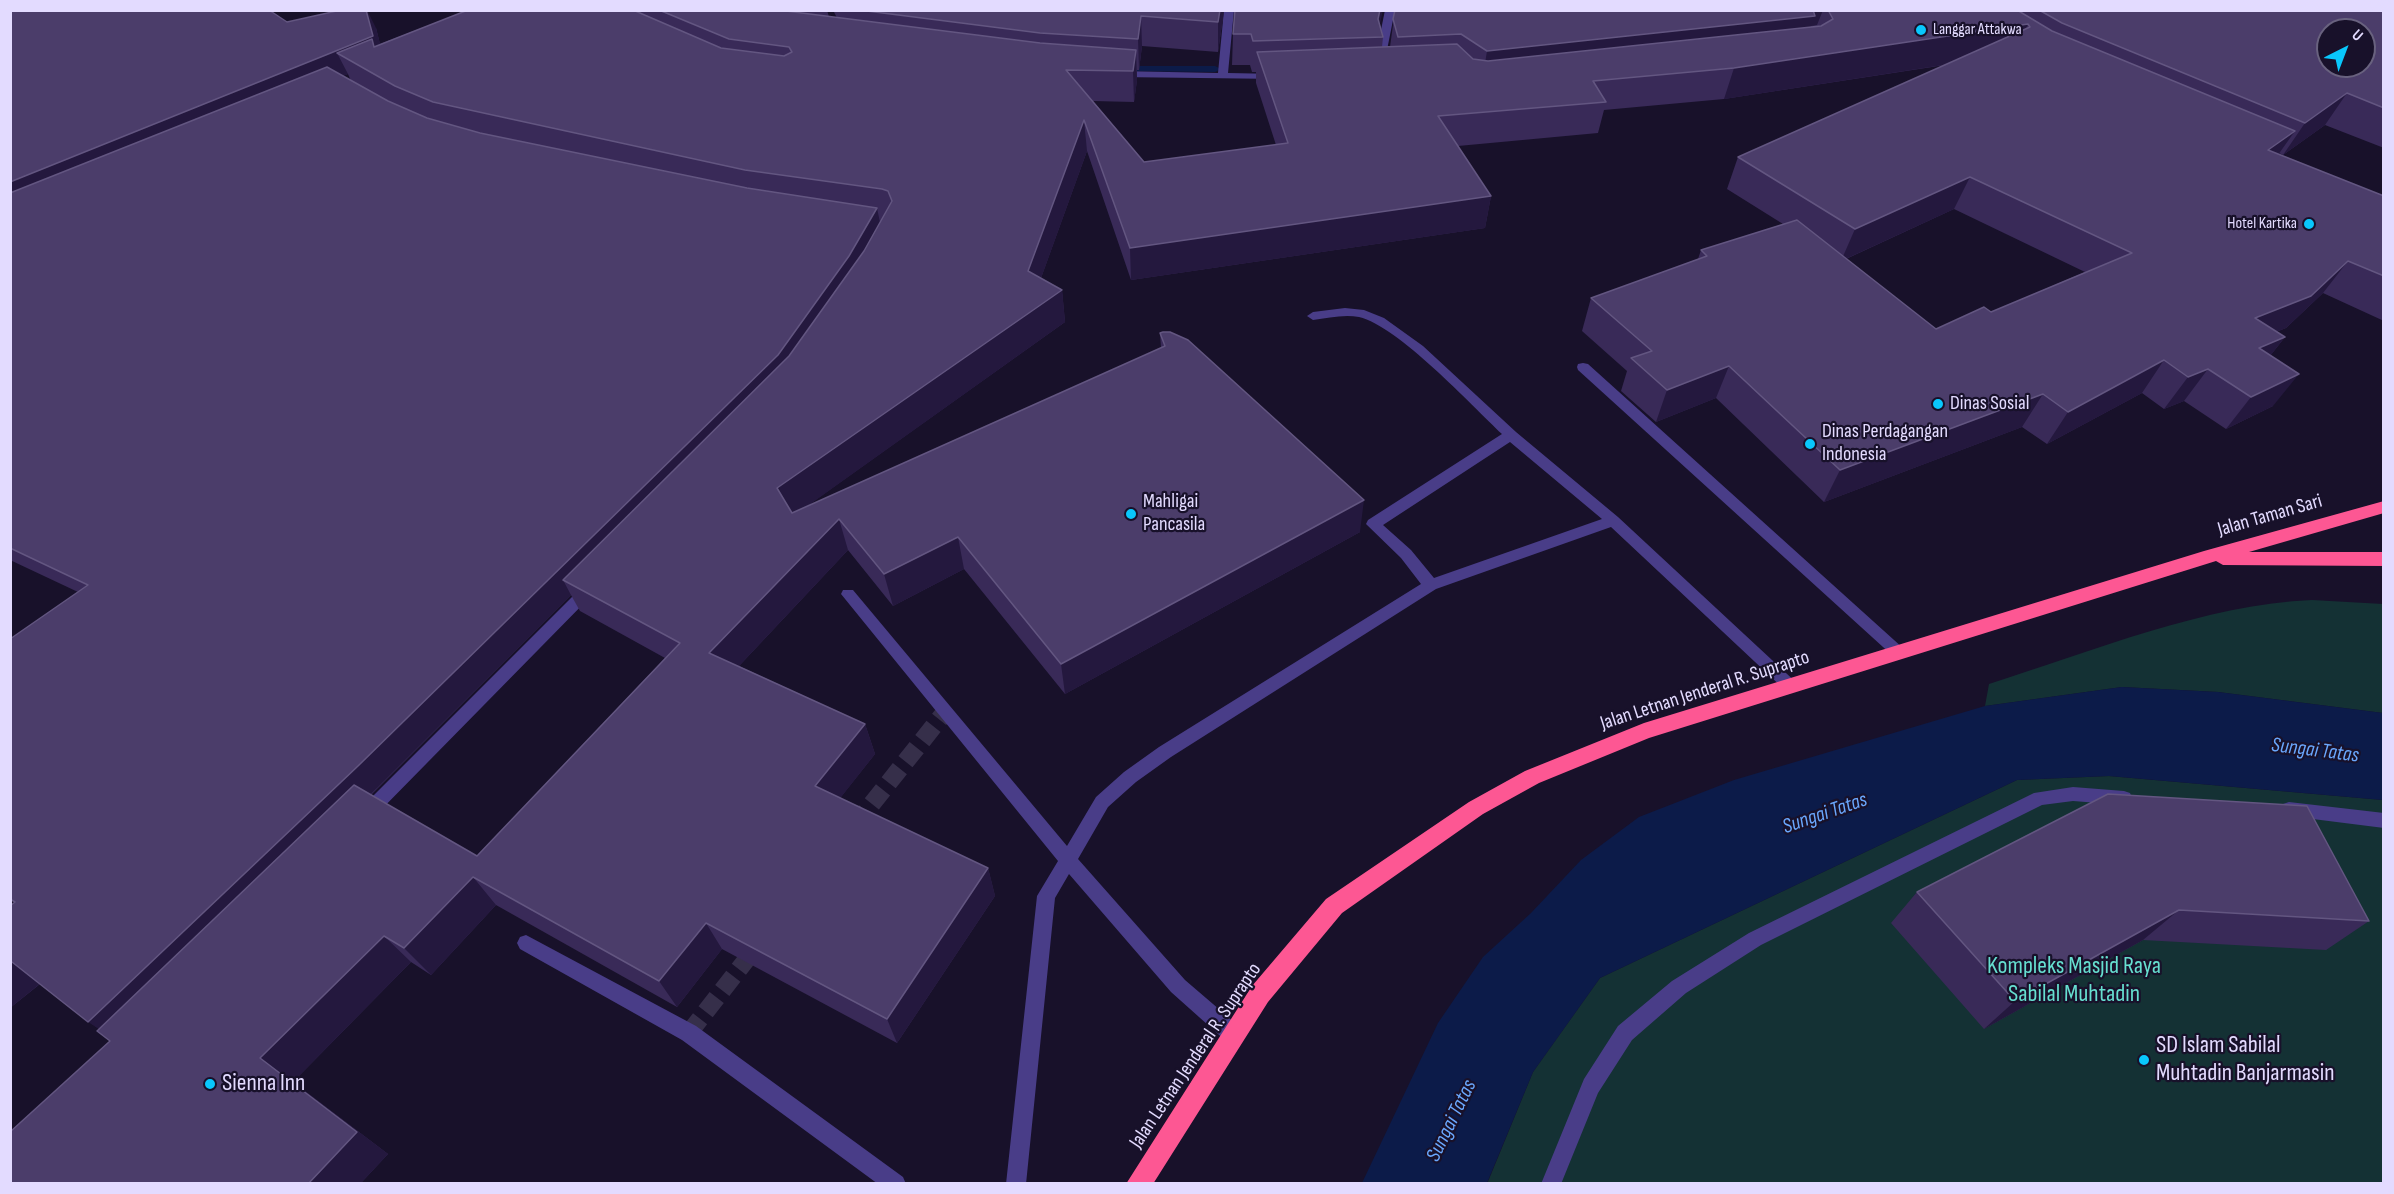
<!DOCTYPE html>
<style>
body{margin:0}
#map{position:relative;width:2394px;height:1194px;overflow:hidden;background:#18112a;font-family:"Sofia Sans Condensed",sans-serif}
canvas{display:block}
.frame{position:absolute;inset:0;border:12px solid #e3dbff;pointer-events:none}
.north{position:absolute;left:2316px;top:18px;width:60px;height:60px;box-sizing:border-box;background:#18112a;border:2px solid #69627f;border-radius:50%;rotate:42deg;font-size:16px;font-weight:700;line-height:24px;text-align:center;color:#e3dbff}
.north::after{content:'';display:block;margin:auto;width:21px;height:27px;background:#09c7fc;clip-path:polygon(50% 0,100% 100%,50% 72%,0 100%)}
</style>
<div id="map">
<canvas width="2394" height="1194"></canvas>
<div class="frame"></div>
<div class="north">U</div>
</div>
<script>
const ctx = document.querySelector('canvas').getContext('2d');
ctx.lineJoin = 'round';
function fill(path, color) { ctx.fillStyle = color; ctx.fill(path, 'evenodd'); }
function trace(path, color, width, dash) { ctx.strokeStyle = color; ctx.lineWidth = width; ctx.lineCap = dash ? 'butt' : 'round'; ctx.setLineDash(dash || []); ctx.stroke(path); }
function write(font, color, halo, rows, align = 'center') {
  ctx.font = font + ' "Sofia Sans Condensed",sans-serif'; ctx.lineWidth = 4.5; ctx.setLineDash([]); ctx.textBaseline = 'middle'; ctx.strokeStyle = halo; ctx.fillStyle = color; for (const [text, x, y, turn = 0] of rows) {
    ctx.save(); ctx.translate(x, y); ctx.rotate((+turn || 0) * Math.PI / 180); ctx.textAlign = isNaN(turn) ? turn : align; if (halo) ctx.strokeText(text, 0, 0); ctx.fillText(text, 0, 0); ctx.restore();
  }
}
const green = new Path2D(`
 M2312,600L2383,604V713L2218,692L2122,687L1985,706L1989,684C2090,652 2207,604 2312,600Z
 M2109,776L2383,800V1183L1487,1184L1533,1072L1600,978L2017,780Z`);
const water = new Path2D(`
 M2122,687L2218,692L2383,713V800L2109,776L2017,780L1600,978L1533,1072L1487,1183H1362L1438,1023L1483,957L1531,913L1581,860L1639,817L1734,780L1985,706Z`);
const stream = new Path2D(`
 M1113,66H1215L1221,69L1215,72L1117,71L1111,68Z`);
const minorTunnel = new Path2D(`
 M855,825L945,712
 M689,1033L757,946`);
const minor = new Path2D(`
 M1224,10H1234L1228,73L1277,74L1282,77L1281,79L1118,77L1113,74L1118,71L1218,73Z
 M1385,10H1395L1387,50L1392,66L1387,69L1382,66L1377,50Z
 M1345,308L1364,310L1384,318L1423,346L1516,432L1618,517L1800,686L1798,691H1786L1611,527L1436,589L1171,757L1136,782L1108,807L1078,859L1185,980L1241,1028L1244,1035L1241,1042L1234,1044L1227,1042L1171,992L1069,874L1055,898L1026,1184H1006L1037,896L1058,861L841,594L843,590H853L1067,846L1096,797L1124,772L1159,747L1421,584L1401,558L1366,524L1368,520L1502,434C1471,405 1398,326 1359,317C1344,314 1328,318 1313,320L1307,316L1313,312ZM1510,442L1602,519L1434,578L1411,550L1383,525Z
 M1583,363L1588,364L1904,649L1907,653L1904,657H1894L1578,370L1577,367L1578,364Z
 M589,583L596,589L594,593L371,820L365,822L359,820L356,815L359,810L584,585Z
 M2073,787L2124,791L2130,793L2132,798L2130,803L2124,805L2073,801L2042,805L1761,945L1686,993L1632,1040L1598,1093L1561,1184H1541L1584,1079L1618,1026L1672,981L1749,933L2034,793Z
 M2289,802L2384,813V828L2289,816L2283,814L2281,809L2283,804Z
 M526,935L696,1026L903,1177L906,1184H878L682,1040L520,949L517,943L520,937Z`);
const highway = new Path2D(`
 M2384,501V513L2249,552H2384V566L2223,565L2216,561L1649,738L1539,783L1483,814L1342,913L1268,1002L1153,1184H1126L1252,986L1326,899L1469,802L1525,771L1644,723L2204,551Z`);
const wall = new Path2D(`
 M10,10L287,22L376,28L380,44L468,10H827L829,17L837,18L833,10H1224L1218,52L1142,46L1139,70H1137V80L1134,102L1093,101L1144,162L1276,145L1256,83V72H1252L1250,65H1232L1233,34L1380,25L1383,37L1382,47H1390L1395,10H2384V148L2325,125L2283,155L2279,153L2278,154L2384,196V321L2323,293L2286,328L2276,332L2285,337L2270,356L2273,406L2226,429L2184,401L2164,409L2142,393L2047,444L2022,427L1824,502L1716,398L1656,422L1621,391L1627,371L1582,331L1591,298L1698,259L1701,250L1783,224L1727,189L1738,157L1945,65L1724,99L1604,110L1598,133L1458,146L1491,196L1485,228L1131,280L1087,151L1041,278L1062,290L1065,322L807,506L1161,348L1160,333L1360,532L1065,694L964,569L893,606L848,550L739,666L865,724L875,754L840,798L988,868L995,896L897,1043L722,949L677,1007L496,905L431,975L411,962L293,1082L388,1154L360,1184H10L110,1041L99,1029L40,984L10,1008V906L15,902L78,592L10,560ZM348,74L351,81L342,76ZM1954,209L2085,272L1991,312L1936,329L1846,259ZM571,595L580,611L665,658L477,856L371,795Z
 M1917,892L2369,921L2326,950L2143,940L1984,1029L1891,923Z`);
const shadedWall = new Path2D(`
 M366,10H367L376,28L384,59L337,53L348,74L10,213V182Z
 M1220,10H1224L1218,52V22Z
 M1380,10H1383L1377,37L1378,19Z
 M1806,10H1823L1817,25L1811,26L1804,46L1482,82L1487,51Z
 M1141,16L1142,46L1139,70L1138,39Z
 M2028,24L2014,54L1724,99L1734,68Z
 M1136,50L1137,80L1134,102L1133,71Z
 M2347,93L2325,125L2283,155L2305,123Z
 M1084,120L1087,151L1032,303L1028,271Z
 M2295,131L2273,162L2268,150Z
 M1970,177L1954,209L1841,261L1855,229Z
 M1491,196L1485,228L1131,280L1130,248Z
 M877,208L882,232L785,380L563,580L571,595L377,788L116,1040L88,1022Z
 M2348,261L2323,293L2286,328L2230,350L2255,318Z
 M1062,290L1065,322L788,520L777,488Z
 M2285,337L2259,370V348Z
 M2164,360L2142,393L2047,444L2068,412Z
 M1729,366L1716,398L1656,422L1667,390Z
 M2208,369L2184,401L2164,409L2188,377Z
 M2299,374L2273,406L2226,429L2251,397Z
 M2043,394L2022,427L1824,502L1840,470Z
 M1364,500L1360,532L1065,694L1061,664Z
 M839,519L848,550L723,683L709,653Z
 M958,537L964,569L893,606L884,574Z
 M865,724L875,754L827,815L815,786Z
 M988,868L995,896L897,1043L887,1019Z
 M473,877L496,905L431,975L404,948Z
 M2179,910L2143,940L1984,1029L2015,1001Z
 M706,923L722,949L677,1007L659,981Z
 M384,936L411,962L293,1082L388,1154L360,1184H308L260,1058Z
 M12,962L42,982L10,1008V964Z`);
const building = new Path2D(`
 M10,10H269L287,22L341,10H366L373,36L10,182Z
 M468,10H633L721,48L784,56L792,52L789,47L729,39L659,10H778L1040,43L1136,50L1133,71L1066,70L1144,162L1288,143L1257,52L1457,44L1473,59L1488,61L1821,26L1833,19L1828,10H2017L2052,31L2295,131L2268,150L2384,196V276L2348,261L2311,296L2255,318L2285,337L2259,348L2299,374L2251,397L2208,369L2188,377L2164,360L2068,412L2043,394L1840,470L1729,366L1667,390L1631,358L1652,351L1591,298L1707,256L1701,250L1797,220L1936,329L1984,307L1991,312L2132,253L1970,177L1855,229L1738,157L2030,27L2028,24L1734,68L1593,81L1606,102L1438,116L1491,196L1130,248L1084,120L1028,271L1062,290L777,488L792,513L1165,346L1160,333L1163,332H1170L1188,340L1364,500L1061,664L958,537L884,574L839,519L709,653L865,724L815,786L988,868L887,1019L706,923L659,981L473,877L404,948L384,936L260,1058L357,1132L308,1184H10V1132L110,1041L97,1031L354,785L477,856L680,643L563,580L789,356L864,251L892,201L888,191L882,189L745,170L433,102L395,86L337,53L372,39L374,47Z
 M859,10H1220L1218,22L1141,16L1138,39L1040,33Z
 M1235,10H1380L1378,19L1383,37L1253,41L1251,34H1233Z
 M1395,10H1813L1815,16L1487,51L1461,34L1398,37L1393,19Z
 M2039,10H2384V108L2347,93L2305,123L2062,23ZM2328,30H2364V66H2328Z
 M327,67L388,101L427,118L480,133L747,188L877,208L849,256L778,355L358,766L88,1022L12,962L10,964V906L15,902L10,899V639L88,585L10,548V193Z
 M2108,794L2307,806L2369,921L2179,910L2015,1001L1917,892Z`);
const markers = [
 [1921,30,6,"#09c7fc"],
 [2309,224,6,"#09c7fc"],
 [1938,404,6,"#09c7fc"],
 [1810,444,6,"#09c7fc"],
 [1131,514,6,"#09c7fc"],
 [2144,1060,6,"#09c7fc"],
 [210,1084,6,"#09c7fc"]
];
const farPoinames = [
 ["Langgar Attakwa",1933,30],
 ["Hotel Kartika",2297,224,"right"]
];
const poiNames = [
 ["Dinas Sosial",1950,404],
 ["Dinas Perdagangan",1822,432],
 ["Indonesia",1822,455],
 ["Mahligai",1143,502],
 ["Pancasila",1143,525]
];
const streetNames = [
 ["Jalan Taman Sari",2270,516,-16],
 ["Jalan Letnan Jenderal R. Suprapto",1705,691,-18],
 ["Jalan Letnan Jenderal R. Suprapto",1196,1056,-56]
];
const waterNames = [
 ["Sungai Tatas",2315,751,7],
 ["Sungai Tatas",1825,814,-19],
 ["Sungai Tatas",1452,1121,-64]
];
const nearParknames = [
 ["Kompleks Masjid Raya",2074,967],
 ["Sabilal Muhtadin",2074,995]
];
const nearPoinames = [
 ["SD Islam Sabilal",2156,1046],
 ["Muhtadin Banjarmasin",2156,1074],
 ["Sienna Inn",222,1084]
];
fill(green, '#143134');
fill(water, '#0c1b49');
fill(stream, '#0c1b49');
trace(minorTunnel, '#362f4a', 18, [18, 9]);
fill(minor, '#493d88');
fill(highway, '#fd5793');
fill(wall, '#392a58');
fill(shadedWall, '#24183e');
fill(building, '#4b3d6a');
trace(building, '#635681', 1.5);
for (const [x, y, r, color] of markers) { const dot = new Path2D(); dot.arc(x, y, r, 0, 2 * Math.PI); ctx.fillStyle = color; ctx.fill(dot); trace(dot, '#18112a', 2); }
write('16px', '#e3dbff', '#18112a', farPoinames, 'left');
write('20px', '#e3dbff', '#18112a', poiNames, 'left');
write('20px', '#e3dbff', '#18112a', streetNames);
write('italic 21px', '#6aa7fd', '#18112a', waterNames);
write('24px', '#66dfd0', '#18112a', nearParknames);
write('24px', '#e3dbff', '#18112a', nearPoinames, 'left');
</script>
